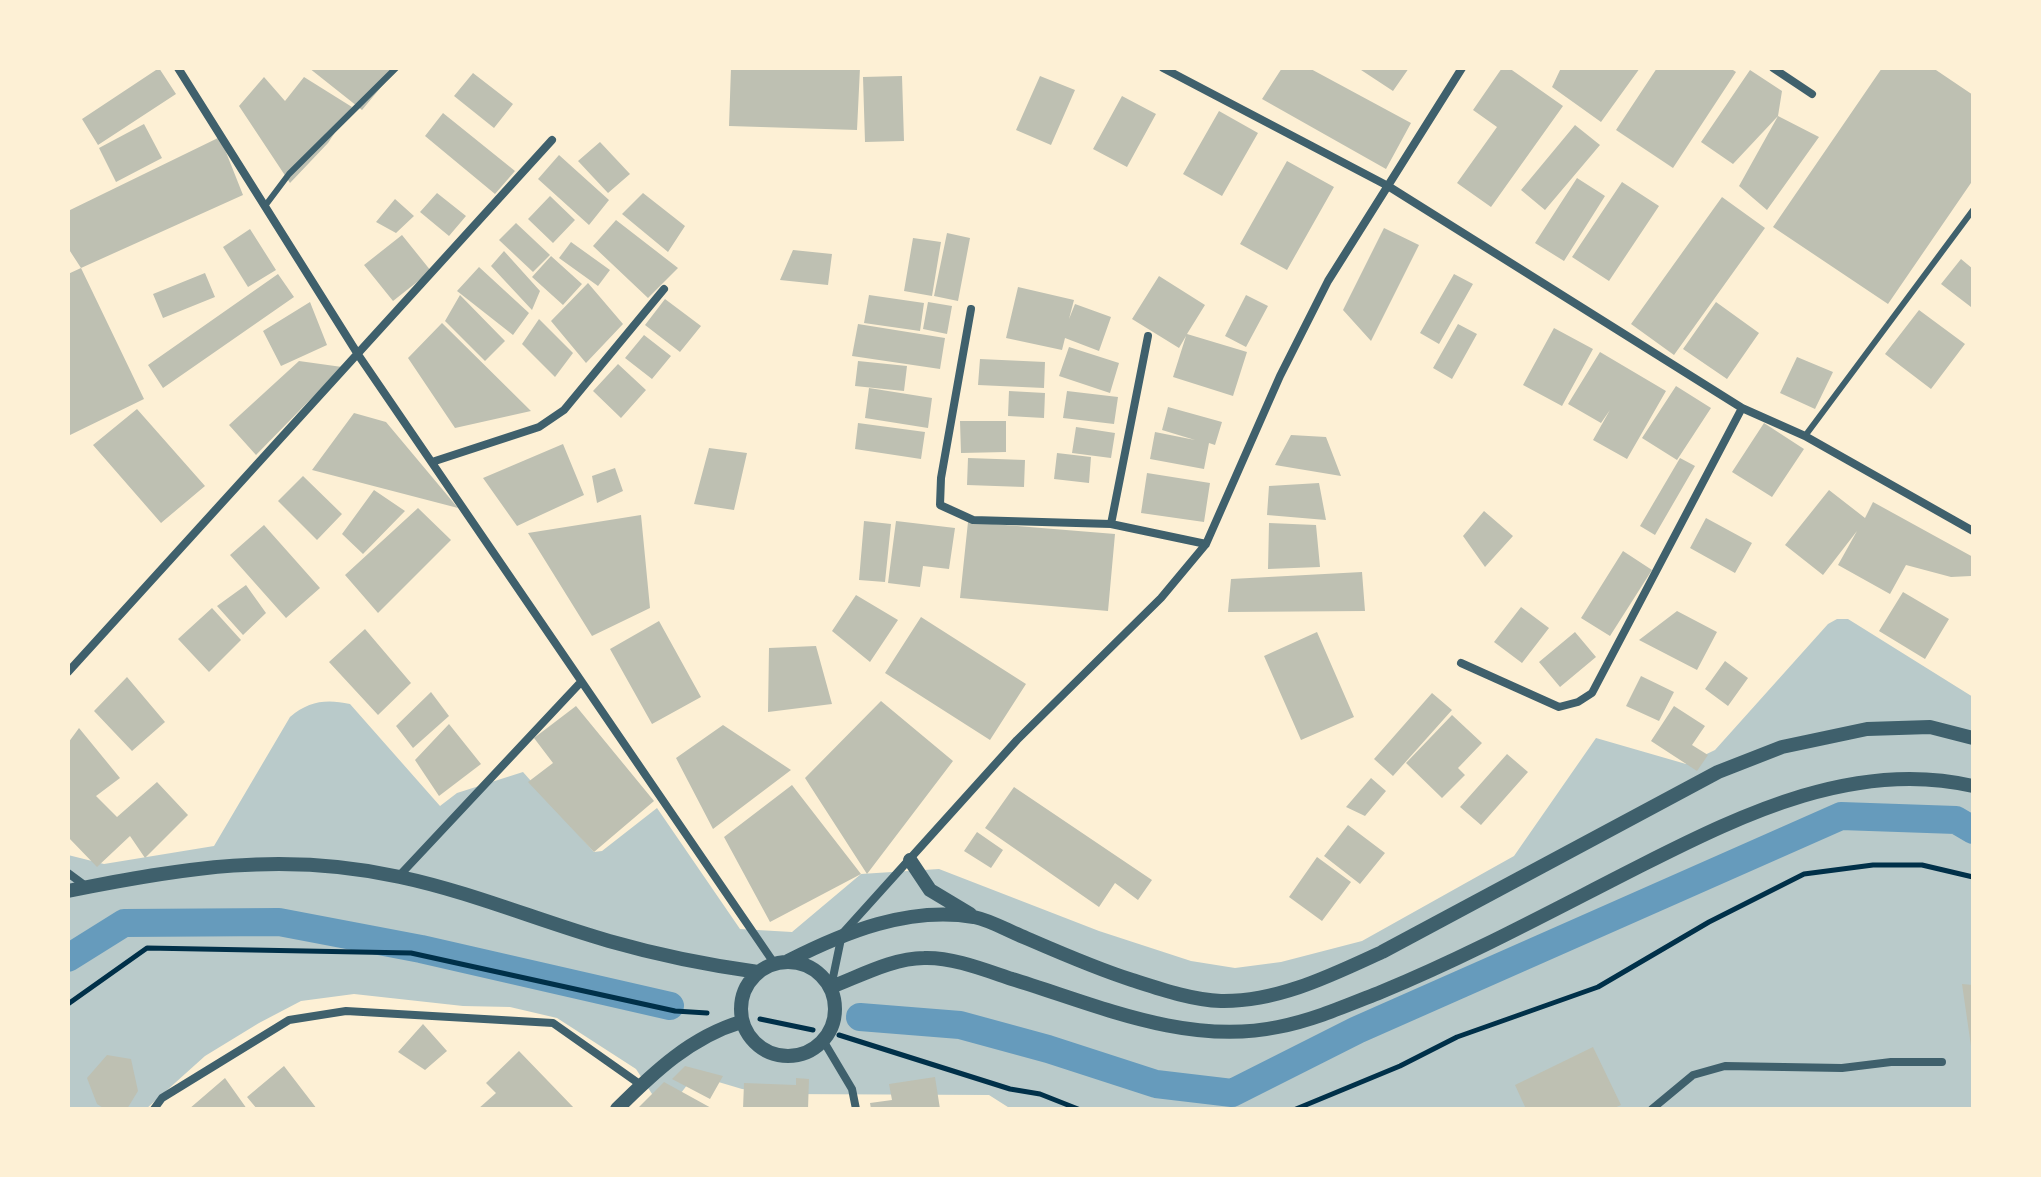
<!DOCTYPE html>
<style>
body{margin:0}
#map{position:relative;width:2041px;height:1177px;overflow:hidden;background:#fdf0d5;font-family:"Exo 2",sans-serif}
canvas{display:block}
.frame{position:absolute;inset:0;border:70px solid #fdf0d5;pointer-events:none}
</style>
<div id="map">
<canvas width="2041" height="1177"></canvas>
<div class="frame"></div>
</div>
<script>
const ctx = document.querySelector('canvas').getContext('2d');
ctx.lineJoin = 'round';
function fill(path, color) { ctx.fillStyle = color; ctx.fill(path, 'evenodd'); }
function trace(path, color, width, dash) { ctx.strokeStyle = color; ctx.lineWidth = width; ctx.lineCap = dash ? 'butt' : 'round'; ctx.setLineDash(dash || []); ctx.stroke(path); }
const green = new Path2D(`
 M1837,619H1848L1973,697V1109H1011L989,1095L783,1094L742,1089L705,1078L691,1080L674,1102L661,1108L636,1069L557,1018L510,1007L463,1006L354,994L301,1001L259,1023L205,1056L146,1109H68V855L104,864L214,846L290,717C309,701 326,699 350,704L440,806L457,793L523,772L594,852L602,851L657,808L740,929L792,932L861,874L939,869L1099,931L1191,961L1235,968L1281,962L1362,941L1514,856L1596,738L1686,764L1715,750L1828,624Z`);
const canal = new Path2D(`
 M68,958L124,923L279,922L421,949L670,1006
 M860,1017L960,1025L1048,1049L1156,1084L1232,1093L1357,1030L1841,816L1956,820L1973,830`);
const building = new Path2D(`
 M159,68L176,94L98,145L82,119Z
 M309,68H397L362,110Z
 M731,68H860L857,130L729,126Z
 M1282,68H1309L1411,123L1386,169L1262,99Z
 M1358,68H1409L1393,91Z
 M1502,68H1509L1563,106L1491,207L1457,183L1497,127L1473,110Z
 M1561,68H1640L1601,122L1552,87Z
 M1657,68H1730L1736,72L1673,168L1616,130Z
 M1882,68H1933L1973,95V180L1888,304L1773,227Z
 M1750,70L1782,91L1778,116L1819,137L1767,210L1739,186L1778,116L1733,164L1701,142Z
 M473,73L513,104L494,128L454,96Z
 M902,76L904,141L865,142L863,77Z
 M1040,76L1075,90L1051,145L1016,130Z
 M264,77L285,101L304,77L352,107L328,143L290,183L239,106Z
 M1122,96L1156,114L1127,167L1093,149Z
 M1219,111L1258,133L1222,196L1183,174Z
 M443,113L515,171L495,194L425,136Z
 M144,124L162,158L116,182L99,148Z
 M1575,125L1600,145L1545,210L1521,190Z
 M220,137L243,195L81,268L68,248V211Z
 M600,142L630,174L608,193L578,161Z
 M559,155L609,200L589,225L538,179Z
 M1287,161L1334,187L1287,270L1240,244Z
 M1577,178L1605,196L1564,261L1535,243Z
 M1622,182L1659,206L1609,281L1572,257Z
 M437,193L466,216L449,236L420,212Z
 M643,193L685,226L668,252L622,214Z
 M550,196L575,220L553,243L528,219Z
 M1722,197L1765,228L1674,355L1631,324Z
 M395,199L414,216L396,233L376,222Z
 M616,220L678,268L648,298L593,246Z
 M516,223L550,255L533,272L499,240Z
 M1384,228L1419,245L1371,341L1343,310Z
 M250,229L276,270L248,287L223,247Z
 M947,233L970,238L958,301L934,296Z
 M402,235L431,271L393,301L364,265Z
 M913,238L941,242L932,296L904,291Z
 M571,242L610,270L598,286L559,258Z
 M793,250L832,254L828,285L780,280Z
 M504,251L540,291L532,310L491,266Z
 M551,256L582,284L563,305L532,277Z
 M1961,259L1973,269L1971,307L1941,284Z
 M479,267L529,313L513,335L457,291Z
 M81,268L144,399L68,436V274Z
 M205,273L215,297L163,318L153,294Z
 M278,274L294,297L163,388L148,365Z
 M1454,274L1473,284L1439,344L1420,333Z
 M1159,276L1205,305L1187,334L1247,352L1233,396L1173,377L1186,336L1179,348L1132,319Z
 M588,283L623,324L586,363L551,321Z
 M1018,287L1074,300L1069,319L1075,304L1111,317L1099,351L1065,338L1062,350L1006,338Z
 M460,295L505,341L485,361L445,321Z
 M869,295L924,303L920,331L864,323Z
 M1246,295L1268,306L1246,347L1225,336Z
 M665,299L701,326L680,352L645,325Z
 M310,302L327,345L281,366L263,331Z
 M928,302L952,306L947,334L923,329Z
 M1716,302L1759,333L1727,379L1683,349Z
 M1919,310L1965,344L1931,389L1885,354Z
 M539,319L573,353L555,377L522,344Z
 M442,323L531,411L455,428L408,358Z
 M858,324L945,338L940,369L852,356Z
 M1458,324L1477,334L1452,379L1433,368Z
 M1554,328L1593,349L1562,406L1523,385Z
 M644,335L671,356L652,379L625,358Z
 M1069,347L1119,363L1110,393L1059,376Z
 M1600,352L1666,391L1627,459L1593,440L1610,410L1601,423L1568,404Z
 M1797,357L1833,372L1815,409L1780,393Z
 M980,359L1045,362L1044,388L978,385Z
 M299,361L342,367L256,455L229,425Z
 M858,361L907,366L904,391L855,386Z
 M618,364L646,390L621,418L593,391Z
 M1676,386L1711,408L1677,460L1642,438Z
 M869,388L932,398L928,428L865,418Z
 M1009,391L1045,393L1044,418L1008,416Z
 M1067,391L1118,397L1114,424L1063,418Z
 M1168,407L1222,422L1215,445L1209,443L1204,469L1150,459L1155,432L1195,440L1162,430Z
 M137,409L205,486L161,523L93,445Z
 M354,413L386,422L458,508L312,470Z
 M960,421H1006V452L961,453Z
 M858,423L925,432L921,459L855,449Z
 M1764,423L1804,449L1772,497L1732,472Z
 M1076,427L1115,433L1111,458L1072,453Z
 M1291,435L1326,437L1341,476L1275,465Z
 M563,444L584,495L517,526L483,478Z
 M709,448L747,453L734,510L694,504Z
 M1057,453L1091,457L1089,483L1054,479Z
 M968,458L1025,460L1024,487L967,485Z
 M1680,458L1695,466L1655,535L1640,526Z
 M615,468L623,491L597,503L592,476Z
 M1147,473L1210,483L1204,522L1141,513Z
 M303,476L342,514L317,540L278,501Z
 M1319,483L1326,520L1267,515L1269,486Z
 M374,490L405,511L363,554L342,534Z
 M1829,490L1865,518L1873,502L1973,557L1971,576L1951,577L1906,565L1890,594L1838,565L1857,531L1823,575L1785,545Z
 M418,508L451,540L378,613L345,575Z
 M1484,511L1513,536L1485,567L1463,536Z
 M641,515L650,608L592,636L528,533Z
 M1706,518L1752,543L1735,573L1690,548Z
 M864,521L891,524L885,582L859,580Z
 M896,521L955,528L949,569L923,566L920,587L888,583Z
 M968,522L1115,534L1108,611L960,598Z
 M1269,523L1316,525L1320,567L1268,569Z
 M264,525L320,588L286,618L230,555Z
 M1623,551L1652,570L1610,636L1581,618Z
 M1362,572L1365,611L1228,612L1231,579Z
 M246,585L266,613L243,635L217,606Z
 M1903,592L1949,619L1925,659L1879,631Z
 M856,595L898,620L870,662L832,631Z
 M1521,607L1549,628L1522,663L1494,642Z
 M212,608L241,640L209,672L178,639Z
 M1677,611L1717,632L1697,670L1639,640Z
 M921,617L1026,684L990,740L885,673Z
 M659,621L701,697L652,724L610,649Z
 M365,629L411,683L378,715L329,662Z
 M1317,632L1354,717L1301,740L1264,656Z
 M1575,632L1596,657L1560,687L1539,662Z
 M816,646L832,704L768,712L769,648Z
 M1725,661L1748,678L1728,706L1705,689Z
 M1641,676L1674,692L1659,721L1626,706Z
 M127,677L165,722L132,751L94,711Z
 M431,692L449,716L413,748L396,726Z
 M1432,693L1452,710L1393,776L1374,759Z
 M881,701L953,761L867,874L805,778Z
 M576,706L654,801L594,852L528,782L553,763L534,738Z
 M1674,706L1705,726L1692,745L1708,755L1697,771L1651,741Z
 M1452,715L1482,743L1458,768L1465,775L1442,798L1406,763Z
 M449,724L481,764L439,796L415,760Z
 M723,725L791,770L713,829L676,758Z
 M79,728L120,778L96,796L117,817L157,782L188,815L145,858L130,836L97,867L68,837V743Z
 M1507,754L1528,772L1481,825L1460,807Z
 M1371,778L1386,791L1365,816L1346,807Z
 M792,785L861,874L770,922L724,837Z
 M1014,787L1152,880L1138,900L1115,883L1099,907L985,828Z
 M1348,825L1385,853L1360,884L1324,856Z
 M977,832L1003,850L991,868L964,851Z
 M1317,857L1351,882L1322,921L1289,897Z
 M1962,984L1973,985V1046H1971Z
 M423,1024L447,1051L425,1070L398,1052Z
 M1593,1047L1621,1105L1612,1109H1526L1515,1085Z
 M519,1051L575,1109H478L496,1093L486,1083Z
 M107,1055L131,1059L138,1091L127,1109H105L97,1104L87,1078Z
 M284,1066L317,1109H257L247,1097Z
 M685,1066L723,1076L710,1099L672,1079Z
 M935,1077L940,1109H871L870,1103L892,1100L889,1084Z
 M225,1078L247,1109H189Z
 M796,1078L809,1079L808,1109H743L744,1083L796,1085Z
 M664,1082L713,1109L638,1108Z`);
const path = new Path2D(`
 M68,1004L147,948L411,953L675,1011L707,1013
 M760,1019L813,1030
 M839,1035L1010,1089L1040,1094L1078,1109
 M1296,1109L1400,1066L1457,1037L1598,987L1709,922L1804,874L1873,865H1922L1973,877`);
const service = new Path2D(`
 M265,206L289,174L396,68
 M1805,436L1973,210`);
const minor = new Path2D(`
 M178,68L359,356L774,963
 M1163,68L1388,186L1742,408L1805,436L1973,531
 M1773,68L1812,94
 M971,309L941,478L940,505L973,520L1111,524L1206,544
 M432,462L539,427L564,410L664,289
 M1111,524L1148,336
 M1461,663L1559,707L1578,702L1592,693L1742,408
 M68,672L552,140
 M68,873L87,887
 M399,876L580,683
 M831,987L842,934L1017,740L1161,598L1206,544L1280,376L1328,281L1462,68
 M824,1042L852,1089L856,1109
 M154,1109L162,1098L289,1020L346,1011L553,1023L641,1085
 M1652,1109L1693,1075L1725,1066L1842,1068L1891,1062H1942`);
const tertiary = new Path2D(`
 M910,860L930,890L970,914
 M68,891C182,868 284,851 400,877C471,892 539,921 609,941C658,955 707,965 758,972
 M788,961C845,932 909,906 974,917C989,920 1005,929 1019,935C1056,951 1094,968 1132,980C1160,989 1192,1000 1221,1001C1278,1002 1332,975 1382,952L1718,772L1782,747L1867,729L1930,727L1973,738
 M741 1009a47 47 0 1 1 94 0a47 47 0 1 1-94 0Z
 M831,987C860,976 893,958 924,958C953,957 985,970 1012,979C1097,1005 1187,1046 1278,1027C1314,1020 1348,1005 1381,992C1471,955 1557,908 1644,864C1745,813 1857,759 1973,786
 M617,1109C654,1072 691,1037 741,1022`);
fill(green, '#b9caca');
trace(canal, '#669bbc', 28);
fill(building, '#bec0b2');
trace(path, '#003049', 5);
trace(service, '#3f606c', 6);
trace(minor, '#3f606c', 8);
trace(tertiary, '#3f606c', 14);
</script>
